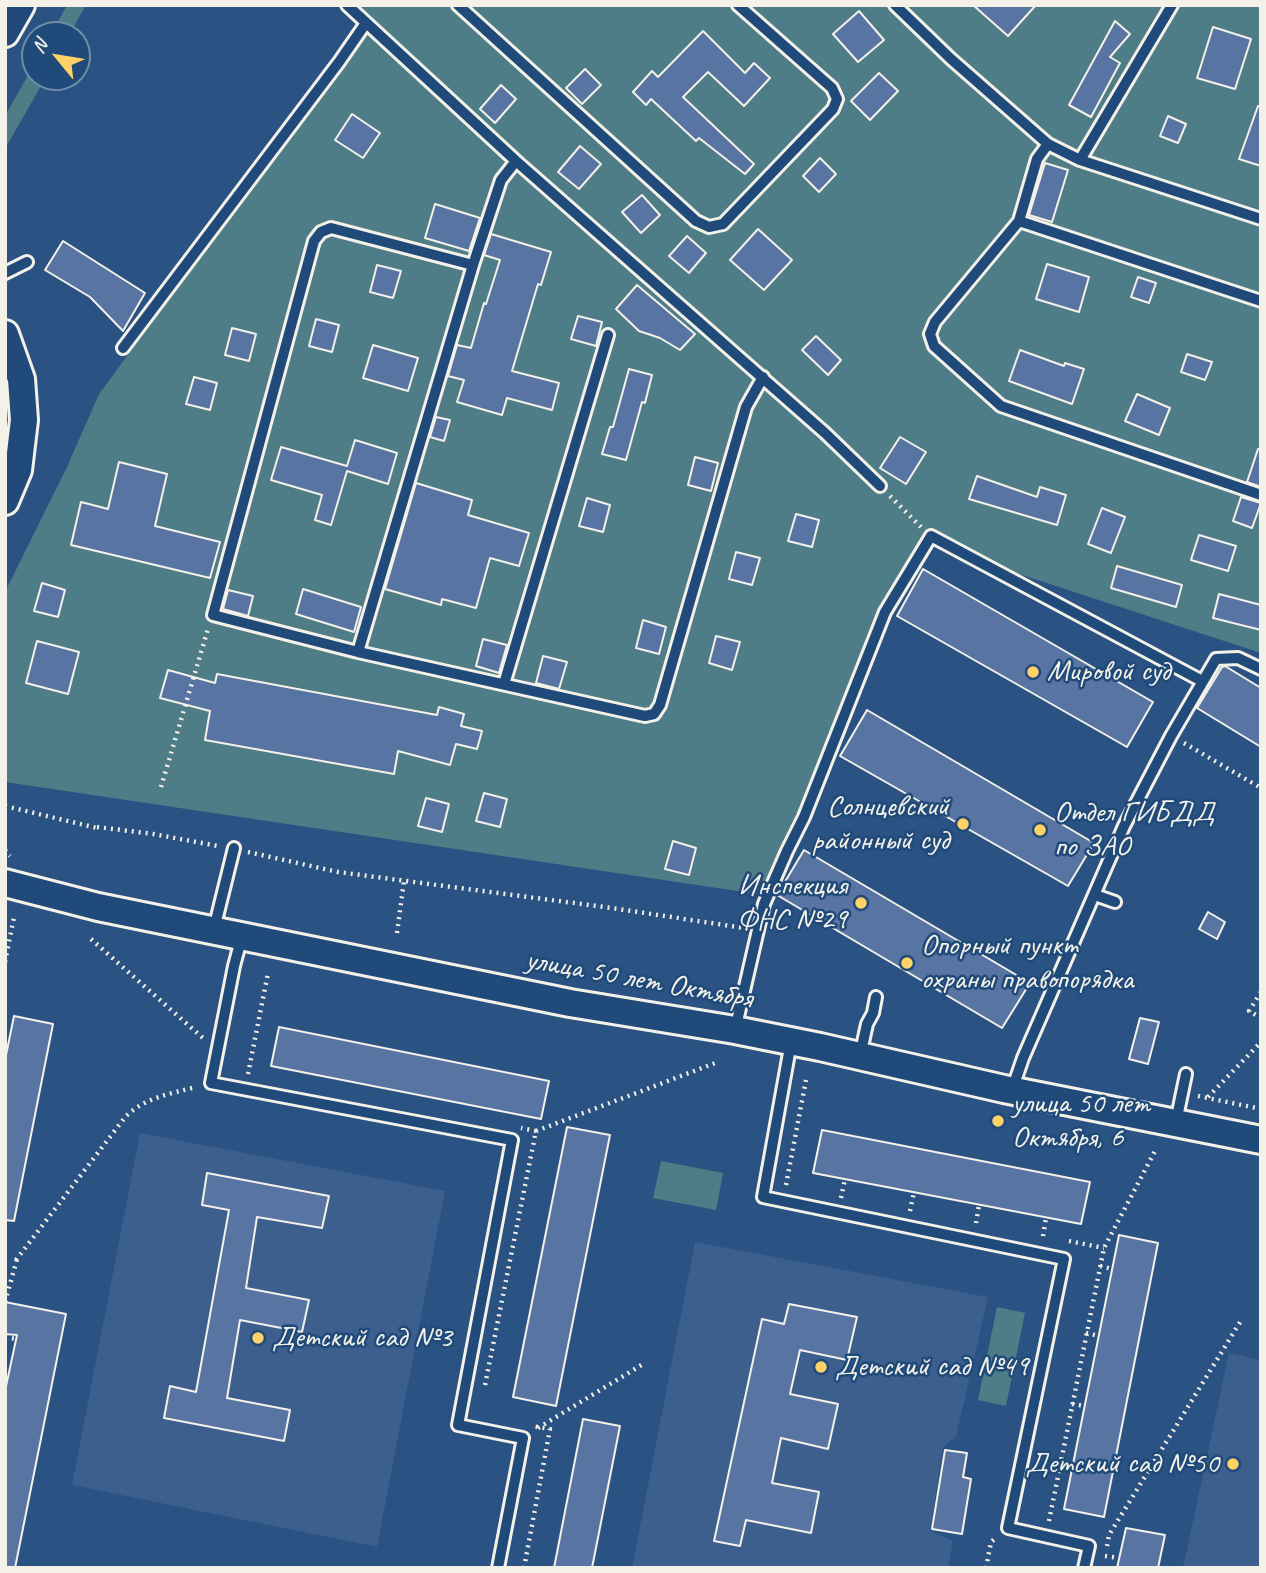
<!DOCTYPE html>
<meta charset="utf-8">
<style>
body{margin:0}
#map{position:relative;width:1266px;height:1573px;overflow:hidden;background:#2a5282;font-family:Caveat,sans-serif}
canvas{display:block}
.frame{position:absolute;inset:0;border:7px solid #f4f1e8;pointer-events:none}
.north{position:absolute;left:21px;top:21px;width:70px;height:70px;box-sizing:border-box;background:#1f4a7a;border:2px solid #748da6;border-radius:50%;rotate:300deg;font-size:19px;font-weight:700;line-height:28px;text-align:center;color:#f4f1e8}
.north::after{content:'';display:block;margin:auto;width:24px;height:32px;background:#ffd166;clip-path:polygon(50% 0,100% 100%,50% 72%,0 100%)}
</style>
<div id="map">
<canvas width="1266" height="1573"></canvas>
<div class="frame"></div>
<div class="north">N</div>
</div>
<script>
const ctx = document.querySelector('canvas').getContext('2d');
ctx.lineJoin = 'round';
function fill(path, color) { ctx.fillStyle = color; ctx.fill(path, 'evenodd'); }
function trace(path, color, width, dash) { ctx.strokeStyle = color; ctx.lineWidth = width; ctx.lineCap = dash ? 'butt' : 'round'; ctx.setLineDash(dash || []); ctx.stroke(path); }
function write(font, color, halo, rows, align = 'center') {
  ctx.font = font + ' Caveat,sans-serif'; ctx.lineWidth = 5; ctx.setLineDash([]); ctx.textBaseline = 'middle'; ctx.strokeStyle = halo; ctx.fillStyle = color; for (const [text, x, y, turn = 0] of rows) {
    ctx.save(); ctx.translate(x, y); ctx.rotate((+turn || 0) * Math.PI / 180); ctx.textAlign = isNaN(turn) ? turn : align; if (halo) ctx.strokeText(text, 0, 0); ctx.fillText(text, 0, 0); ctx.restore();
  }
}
const built = new Path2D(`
 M140,1133L445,1191L377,1547L72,1485Z
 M695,1242L988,1297L956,1437L943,1447L930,1531L953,1541L948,1568H632Z
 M1229,1353L1261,1360V1568H1183Z`);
const green = new Path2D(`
 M67,5H86L69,35H51Z
 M355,5H1261V653L921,542L771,896L5,782V592L67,467L99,394L371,25Z
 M35,63V77H46L5,149V116Z
 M661,1161L723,1173L716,1210L653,1198Z
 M997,1307L1025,1313L1006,1406L978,1400Z`);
const building = new Path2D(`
 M973,5H1036L1008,36Z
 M859,11L884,40L858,62L833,34Z
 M1115,21L1130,34L1110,57L1120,63L1091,117L1069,105Z
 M1213,27L1251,39L1235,89L1197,78Z
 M703,31L745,73L754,63L770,78L744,106L708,72L683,97L754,164L745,174L699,138L696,141L651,99L646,105L633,92L652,71L658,77Z
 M585,69L601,85L582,104L566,88Z
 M879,73L898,91L870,120L851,101Z
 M501,85L516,99L495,123L480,109Z
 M1258,106H1261V166L1239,159Z
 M352,114L380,133L363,158L335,140Z
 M1168,116L1186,124L1178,143L1160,136Z
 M580,146L601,164L579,189L558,172Z
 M820,158L836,174L819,192L803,176Z
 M1045,163L1068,170L1052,222L1029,215Z
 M642,195L660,215L641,233L622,212Z
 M435,204L480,218L469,251L425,238Z
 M758,229L792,260L764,290L730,260Z
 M491,234L551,252L541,285L538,284L512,371L559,383L552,410L507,398L502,415L457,402L464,380L448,376L457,345L471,348L484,303L486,304L500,260L484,255Z
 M687,236L706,253L689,273L669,256Z
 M63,241L145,293L123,331L90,297L45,270Z
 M1047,264L1089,277L1079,312L1036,299Z
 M377,265L401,271L393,298L370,292Z
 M1138,277L1156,283L1149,303L1131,297Z
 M637,285L695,334L680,350L660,338L639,331L616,309Z
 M578,316L602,322L596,346L571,339Z
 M316,319L339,325L332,352L309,346Z
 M232,328L256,334L249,361L225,355Z
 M816,336L841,360L828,375L802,350Z
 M373,345L418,358L408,391L363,378Z
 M1020,350L1064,366L1065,363L1084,369L1072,404L1009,381Z
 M1187,354L1212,362L1205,380L1181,372Z
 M629,369L652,375L645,403L642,402L626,460L602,454L610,427H613Z
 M194,377L217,383L210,410L186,404Z
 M1137,394L1170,408L1159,435L1125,421Z
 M436,417L450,420L444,441L430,437Z
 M900,437L926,452L906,484L880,468Z
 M355,440L397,453L388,484L347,471L331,525L315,520L322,495L271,480L281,447L347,466Z
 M1258,449H1261V487L1247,482Z
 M695,457L718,463L711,491L688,485Z
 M119,462L167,474L155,526L220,542L210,578L71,545L81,502L108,509Z
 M977,476L1037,497L1040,487L1066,495L1057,525L969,499Z
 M416,483L472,500L468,515L529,533L519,566L490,558L476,608L442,599L441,605L385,589Z
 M1241,497L1261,503L1252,528L1233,521Z
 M587,498L610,505L603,532L579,526Z
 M1102,508L1125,517L1111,553L1088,544Z
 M796,514L819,520L812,547L788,541Z
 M1199,535L1236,546L1228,571L1191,560Z
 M736,552L760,558L752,585L729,579Z
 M1117,566L1182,585L1176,607L1111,588Z
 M923,569L1153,702L1127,747L897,616Z
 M42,583L65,590L58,617L34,611Z
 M303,589L361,607L354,632L296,614Z
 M228,590L253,596L248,616L223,609Z
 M1219,594L1261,605V630L1213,618Z
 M643,620L666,627L659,654L636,648Z
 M716,636L740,642L732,670L709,663Z
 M483,639L507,645L499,673L476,666Z
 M37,641L79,652L68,694L26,683Z
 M543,656L567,662L559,689L536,683Z
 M1225,666L1261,688V747L1197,708L1222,667Z
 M168,670L215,683L217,674L437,715L439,707L464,714L461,726L482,731L477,749L456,744L450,765L398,751L394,774L205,740L210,711L160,698Z
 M867,710L1094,843L1068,886L840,756Z
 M484,793L507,799L500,827L476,821Z
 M426,798L449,804L442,832L418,826Z
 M673,841L696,848L689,875L665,869Z
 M804,850L1030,983L1002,1028L777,895Z
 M1208,912L1225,922L1217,939L1199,929Z
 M14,1016L53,1024L14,1221L5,1220V1060Z
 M1140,1018L1159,1022L1148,1064L1129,1059Z
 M279,1027L549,1081L541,1119L271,1066Z
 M567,1127L610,1135L556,1406L513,1397Z
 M822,1130L1090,1182L1081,1224L813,1173Z
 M207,1173L329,1196L322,1228L257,1217L246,1288L309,1300L302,1332L240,1320L227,1398L290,1410L284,1441L164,1418L170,1386L196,1392L229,1210L202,1205Z
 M1119,1235L1158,1243L1104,1517L1064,1509Z
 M5,1302L66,1314L15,1568H5V1391L17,1335L5,1334Z
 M789,1304L857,1317L847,1360L800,1350L790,1394L838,1404L828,1449L781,1438L772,1483L819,1492L811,1533L746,1520L740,1546L714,1541L762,1319L784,1324Z
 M583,1419L620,1426L592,1568H554Z
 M945,1450L967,1453L963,1477L971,1479L962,1534L932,1529Z
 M1126,1528L1165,1535L1158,1568H1117Z`);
const path = new Path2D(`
 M890,496L921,527
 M1184,743L1261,788
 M161,787L208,629
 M5,806L97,828
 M97,827L153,834L218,846
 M5,850L10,856
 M248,852L338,872L612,908L744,928
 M397,933L404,881
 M91,939L204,1039
 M5,962L14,917
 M1261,992L1249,1011L1261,1018
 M5,1050L7,1051
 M248,1074L268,973
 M1198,1096L1261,1109
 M1208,1097L1261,1042
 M536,1131L718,1062
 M786,1185L806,1080
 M841,1198L845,1179
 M910,1211L914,1192
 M976,1223L979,1205
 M1043,1236L1046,1218
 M1069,1241L1104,1248
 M16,1260L126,1116C147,1097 169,1094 196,1087
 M1100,1266L1112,1269
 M5,1302L17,1259
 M1086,1333L1099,1336
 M5,1337L16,1339
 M485,1385L536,1131L521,1128
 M1072,1404L1085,1406
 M538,1428L643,1364
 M1059,1468L1072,1471
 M1049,1521L1104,1248L1155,1151
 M1107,1546L1109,1535L1242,1319
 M1105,1556L1119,1558
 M524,1568L550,1429L532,1426
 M986,1568L991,1542L997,1537`);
const service = new Path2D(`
 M347,5L516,161L825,433L880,486
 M458,5L696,221L709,227L723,224L833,109L837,99L832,88L738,5
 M895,5L951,59L1048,144L1080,160L1261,219
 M1048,144L1037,159L1019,221L935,322L930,334L934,346L1001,406L1261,495
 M1080,160L1172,5
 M516,161L501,180L473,265L358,652L645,716L654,714L660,705L746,407L763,377
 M1019,221L1261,301
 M5,273L27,262
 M123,348L339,62L366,23
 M358,652L213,615L314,241L321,232L331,228L473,265
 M504,684L608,335
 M1095,895L1115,902
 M214,929L234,848
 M242,936L234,966L211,1083L512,1140L458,1425L523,1438L498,1568
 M735,1030L764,904L787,851L804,817L885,612L931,536L1202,681
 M791,1042L763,1197L1064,1259L1008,1528L1089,1546L1084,1568
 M860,1056L867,1024L873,1013L876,997
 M1012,1090L1023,1058L1124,826L1171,736L1216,659L1238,658L1261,669
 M1176,1122L1186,1074`);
const tertiary = new Path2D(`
 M5,33L21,5
 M5,334L21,379L24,420L18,470L5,501
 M5,883L98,907L570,1003L735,1030L820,1047L1004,1089L1261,1140`);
const markers = [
 [1033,672,7,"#ffd166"],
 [963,824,7,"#ffd166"],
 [1040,830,7,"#ffd166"],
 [861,903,7,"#ffd166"],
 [907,963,7,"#ffd166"],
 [998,1121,7,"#ffd166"],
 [258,1338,7,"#ffd166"],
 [821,1367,7,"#ffd166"],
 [1233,1464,7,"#ffd166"]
];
const poiNames = [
 ["Мировой суд",1047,672],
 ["Солнцевский",949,807,"right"],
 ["районный суд",949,841,"right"],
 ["Отдел ГИБДД",1054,813],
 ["по ЗАО",1054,847],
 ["Инспекция",847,886,"right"],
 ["ФНС №29",847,920,"right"],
 ["Опорный пункт",921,946],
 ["охраны правопорядка",921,980],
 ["улица 50 лет",1012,1104],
 ["Октября, 6",1012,1138],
 ["Детский сад №3",272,1338],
 ["Детский сад №49",835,1367],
 ["Детский сад №50",1219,1464,"right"]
];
const streetNames = [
 ["улица 50 лет Октября",639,980,10]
];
fill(built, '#3c5f8e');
fill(green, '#4e7c87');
fill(building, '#5774a3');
trace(building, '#f4f1e8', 2);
trace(service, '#f4f1e8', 16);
trace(tertiary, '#f4f1e8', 32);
trace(path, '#f4f1e8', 4.5, [2, 5]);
trace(service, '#1f4a7a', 10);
trace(tertiary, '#1f4a7a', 26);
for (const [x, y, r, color] of markers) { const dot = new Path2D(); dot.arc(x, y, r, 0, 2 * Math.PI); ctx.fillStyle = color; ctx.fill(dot); trace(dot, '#1f4a7a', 2.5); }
write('30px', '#f4f1e8', '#1f4a7a', poiNames, 'left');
write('30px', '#f4f1e8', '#1f4a7a', streetNames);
</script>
